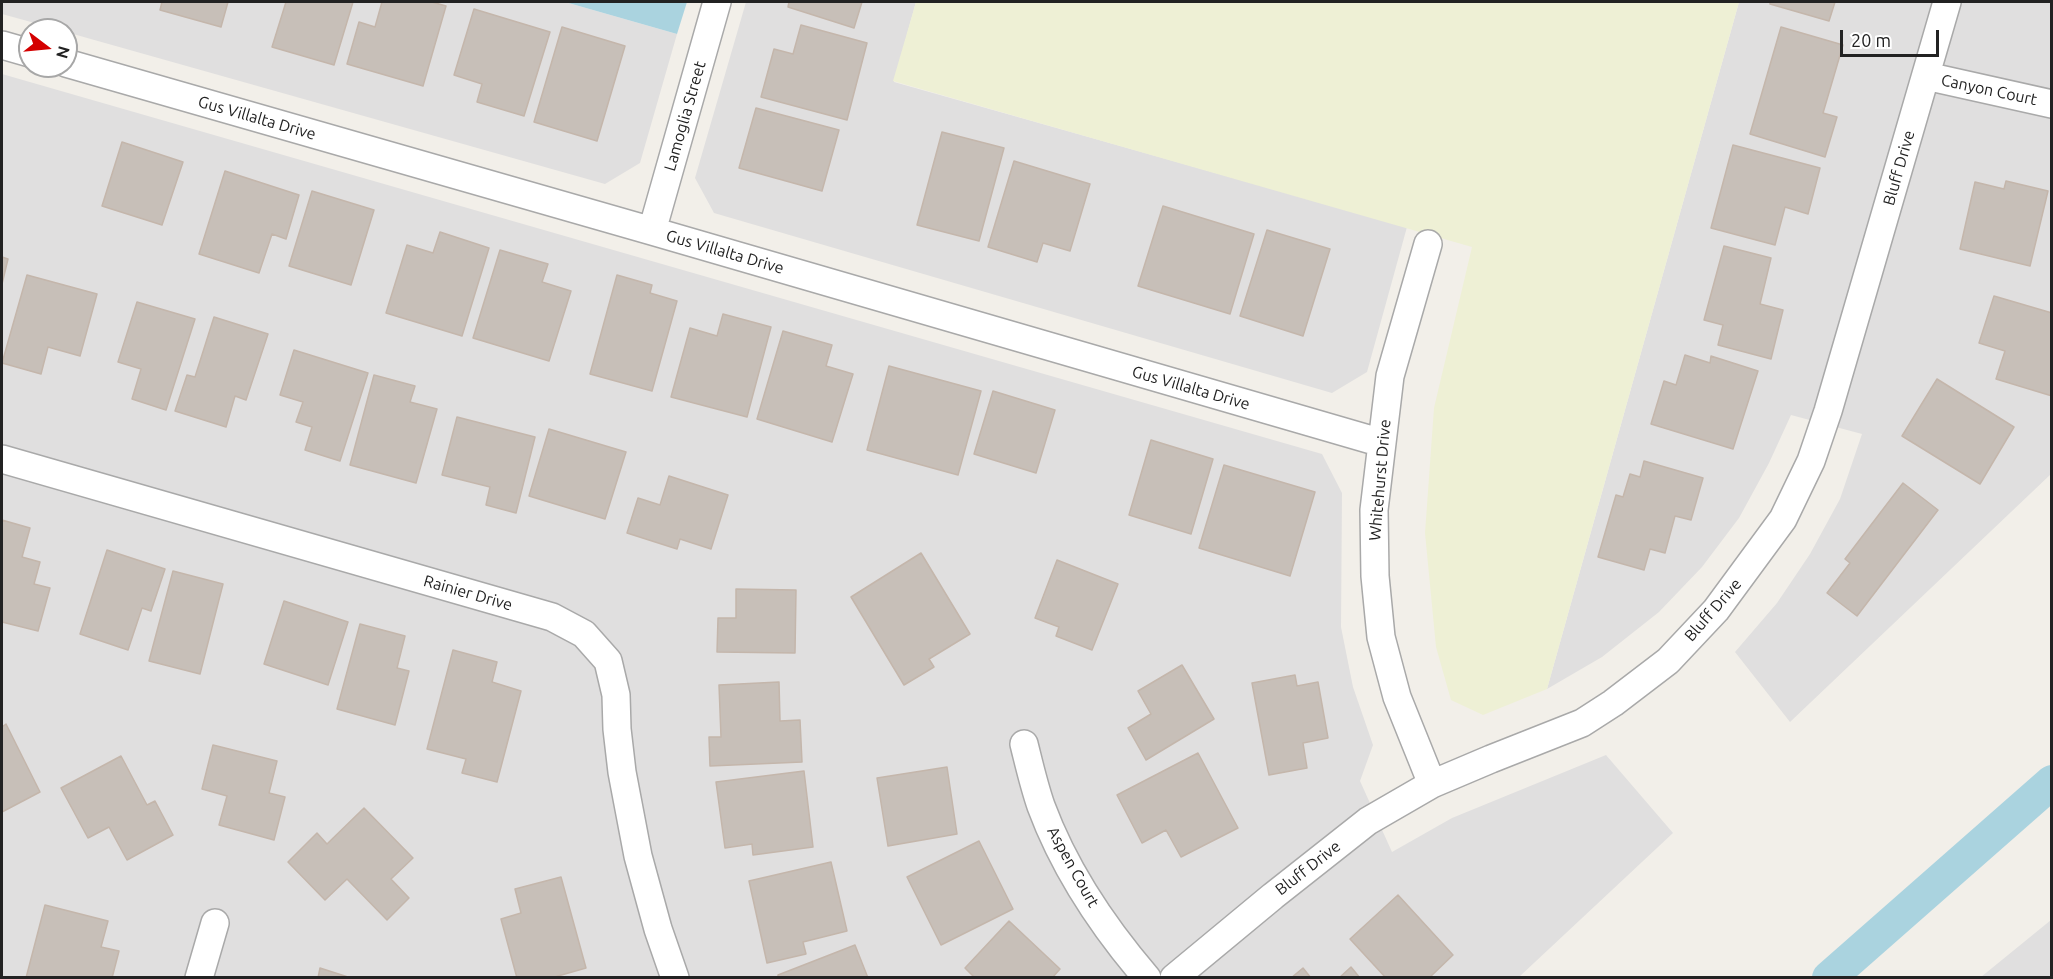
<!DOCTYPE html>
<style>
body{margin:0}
#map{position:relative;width:2053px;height:979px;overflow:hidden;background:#f2efe9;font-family:Ubuntu,sans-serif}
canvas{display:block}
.frame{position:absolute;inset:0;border:3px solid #222;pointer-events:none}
.north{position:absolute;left:18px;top:18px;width:60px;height:60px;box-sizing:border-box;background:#fff;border:2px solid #a7a7a7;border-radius:50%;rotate:106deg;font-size:16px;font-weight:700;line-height:24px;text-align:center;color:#222}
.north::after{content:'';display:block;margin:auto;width:21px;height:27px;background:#d40000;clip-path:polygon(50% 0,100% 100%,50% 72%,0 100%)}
.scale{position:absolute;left:1840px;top:30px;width:99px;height:27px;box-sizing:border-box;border:3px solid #222;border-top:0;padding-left:8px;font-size:18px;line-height:21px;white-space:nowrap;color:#222;-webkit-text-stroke:4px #fff;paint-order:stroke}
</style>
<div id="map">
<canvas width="2053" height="979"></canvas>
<div class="frame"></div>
<div class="north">N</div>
<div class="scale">20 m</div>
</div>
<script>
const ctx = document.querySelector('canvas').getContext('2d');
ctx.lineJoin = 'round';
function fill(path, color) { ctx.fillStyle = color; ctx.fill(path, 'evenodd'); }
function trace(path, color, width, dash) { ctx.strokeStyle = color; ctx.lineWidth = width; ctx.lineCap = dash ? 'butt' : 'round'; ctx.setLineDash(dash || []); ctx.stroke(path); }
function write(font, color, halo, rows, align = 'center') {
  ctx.font = font + ' Ubuntu,sans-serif'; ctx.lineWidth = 6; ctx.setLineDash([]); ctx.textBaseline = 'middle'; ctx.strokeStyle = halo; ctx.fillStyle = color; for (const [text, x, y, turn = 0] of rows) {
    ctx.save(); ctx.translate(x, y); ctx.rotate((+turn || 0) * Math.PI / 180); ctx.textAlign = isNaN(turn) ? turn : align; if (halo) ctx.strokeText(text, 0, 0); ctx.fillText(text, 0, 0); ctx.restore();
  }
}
const residential = new Path2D(`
 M2,2H565L677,34L640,163L605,184L66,32V30H60L2,14Z
 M746,2H916L894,82L1407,227L1367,372L1332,393L714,213L695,178Z
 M1739,2H2051V474L1790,722L1735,652L1777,603L1810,554L1840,499L1862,434L1791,415L1769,463L1739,518L1702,567L1659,612L1602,657L1547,689Z
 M2,74L1322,454L1342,493L1341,627L1353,687L1373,745L1360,781L1392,852L1452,818L1606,755L1673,833L1519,977H2Z
 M2051,920V977H1981Z`);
const farmland = new Path2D(`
 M916,2H1739L1547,689L1483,715L1451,700L1436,647L1425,533L1434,408L1472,247L893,81Z`);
const water = new Path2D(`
 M565,2H687L677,34Z`);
const canal = new Path2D(`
 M1829,978L2052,782`);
const building = new Path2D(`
 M162,2H228L221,27L160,10Z
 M286,2H353L334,65L272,47Z
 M382,2H432L446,6L423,86L347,64L359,22L375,27Z
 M789,2H862L854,28L788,7Z
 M1770,2H1835L1829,21L1770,4Z
 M474,9L550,32L524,116L477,102L482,84L454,75Z
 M801,25L867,43L847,120L761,97L774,49L793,54Z
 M562,27L625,46L597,141L534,122Z
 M1781,27L1843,45L1823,113L1837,117L1825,157L1750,134Z
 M756,108L839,130L822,191L739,168Z
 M942,132L1004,148L979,241L917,225Z
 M122,142L183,162L162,225L102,206Z
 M1733,145L1820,168L1808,214L1785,207L1775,245L1711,228Z
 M1014,161L1090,184L1070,251L1043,243L1037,262L988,247Z
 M225,171L299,195L286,239L272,234L259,273L199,254Z
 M2006,181L2048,191L2030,266L1960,249L1975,182L2004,189Z
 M312,191L374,210L351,285L289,266Z
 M1163,206L1254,234L1230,314L1138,286Z
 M1267,230L1330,249L1303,336L1240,316Z
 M440,232L489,248L462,336L386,313L407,245L433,253Z
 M1724,246L1771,258L1760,304L1783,310L1771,359L1718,345L1723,325L1704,320Z
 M500,250L548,264L542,282L571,291L549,361L473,338Z
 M2,257L8,259L2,284Z
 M27,275L97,294L80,356L48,347L41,374L2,363Z
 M617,275L652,285L650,293L677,301L652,391L590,374Z
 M1994,296L2052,313V396L1996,379L2005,351L1979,343Z
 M137,302L195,319L166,410L132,399L141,369L118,362Z
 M723,314L771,327L747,417L671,397L690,328L717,336Z
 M214,317L268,334L246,400L235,396L226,427L175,411L187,375L195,377Z
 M783,331L832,345L826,366L853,374L832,442L757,419Z
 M294,350L368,373L340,461L305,450L312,427L296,422L303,402L280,395Z
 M1685,355L1710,363L1711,356L1758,371L1733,449L1651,424L1664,381L1676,385Z
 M889,366L981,391L958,475L867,450Z
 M374,375L415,386L410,402L437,409L416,483L350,465Z
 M1937,379L2014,427L1980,484L1902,436Z
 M993,391L1055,410L1036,473L974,454Z
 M457,417L535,437L516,513L486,505L490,487L442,475Z
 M549,429L626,452L605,519L529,496Z
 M1151,440L1213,459L1191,534L1129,515Z
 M1644,461L1703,478L1691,520L1675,516L1665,553L1650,549L1644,570L1598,557L1616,495L1623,497L1630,474L1640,477Z
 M1224,465L1315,492L1290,576L1199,548Z
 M669,476L728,495L711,549L680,539L677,549L627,533L638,498L660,505Z
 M1903,483L1938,510L1857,616L1827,593L1850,563L1845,559Z
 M2,520L30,528L22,557L40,562L34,584L50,588L38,631L2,622Z
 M107,550L165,569L151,611L142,608L128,650L80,634Z
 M921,553L970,634L929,659L934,667L904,685L851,597Z
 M1057,560L1118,584L1092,650L1056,636L1059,627L1035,618Z
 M173,571L223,584L200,674L149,661Z
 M736,589L796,590L795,653L717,652L718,618H736Z
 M284,601L348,622L328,685L264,664Z
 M360,624L405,636L397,668L409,671L395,725L337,709Z
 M453,650L497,662L492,682L521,691L497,782L462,773L466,759L427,749Z
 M1182,665L1214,719L1146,760L1128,728L1151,714L1138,691Z
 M1295,675L1297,686L1318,682L1328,738L1303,743L1307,768L1269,775L1252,683Z
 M779,682L780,721L800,720L802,762L710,766L709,737H721L719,685Z
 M6,724L40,792L2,812V727Z
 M213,745L277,761L269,793L285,797L274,840L219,825L227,796L202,789Z
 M1198,753L1238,828L1181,857L1166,830L1142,843L1117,795Z
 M121,756L147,805L155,801L173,835L127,860L109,827L88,838L61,788Z
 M947,767L957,834L888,846L877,778Z
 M804,771L813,847L753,855L752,844L725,848L716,782Z
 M364,808L413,858L391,879L409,898L387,920L347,879L325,900L288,862L317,833L327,844Z
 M979,841L1013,909L941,945L907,877Z
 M831,862L847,931L803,942L806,954L767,963L749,881Z
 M561,877L586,968L551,978H517L501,919L521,913L515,889Z
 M1398,895L1453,955L1429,978H1386L1350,939Z
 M45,905L108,921L101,947L119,951L112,978H26Z
 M1009,921L1060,969L1052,978H975L965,968Z
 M855,945L868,978H778V975Z
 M1351,967L1360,978H1339Z
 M320,968L351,978H318Z
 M1303,968L1311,978H1291Z`);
const minor = new Path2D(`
 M2,45L30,53
 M66,63L652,231L1382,443
 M1926,76L2052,104
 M652,231L717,2
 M1428,244L1390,376L1374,510L1375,576L1381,637L1397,697L1432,784
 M2,459L552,617L584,634L608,661L616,695L617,729L622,772L638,856L658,929L675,978
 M1024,744C1029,764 1034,786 1041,806C1064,868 1104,928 1147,978
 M199,978L215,923
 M1174,978L1273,896L1368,821L1432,784L1491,759L1582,723L1613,703L1668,661L1716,610L1783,519L1811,461L1828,411L1947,2`);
const streetNames = [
 ["Canyon Court",1989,90,12],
 ["Lamoglia Street",685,116,-74],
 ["Gus Villalta Drive",257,118,16],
 ["Bluff Drive",1899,168,-74],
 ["Gus Villalta Drive",725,252,16],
 ["Gus Villalta Drive",1191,388,16],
 ["Whitehurst Drive",1380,480,-85],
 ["Rainier Drive",468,593,16],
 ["Bluff Drive",1713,610,-49],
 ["Aspen Court",1073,867,61],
 ["Bluff Drive",1308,868,-38]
];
fill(residential, '#e0dfdf');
fill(farmland, '#eef0d5');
fill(water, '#aad3df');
trace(canal, '#aad3df', 34);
fill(building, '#c7bfb8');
trace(building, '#c4b6ab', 1.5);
trace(minor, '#a9a9a9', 30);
trace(minor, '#fff', 27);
write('16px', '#222', '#fff', streetNames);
</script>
